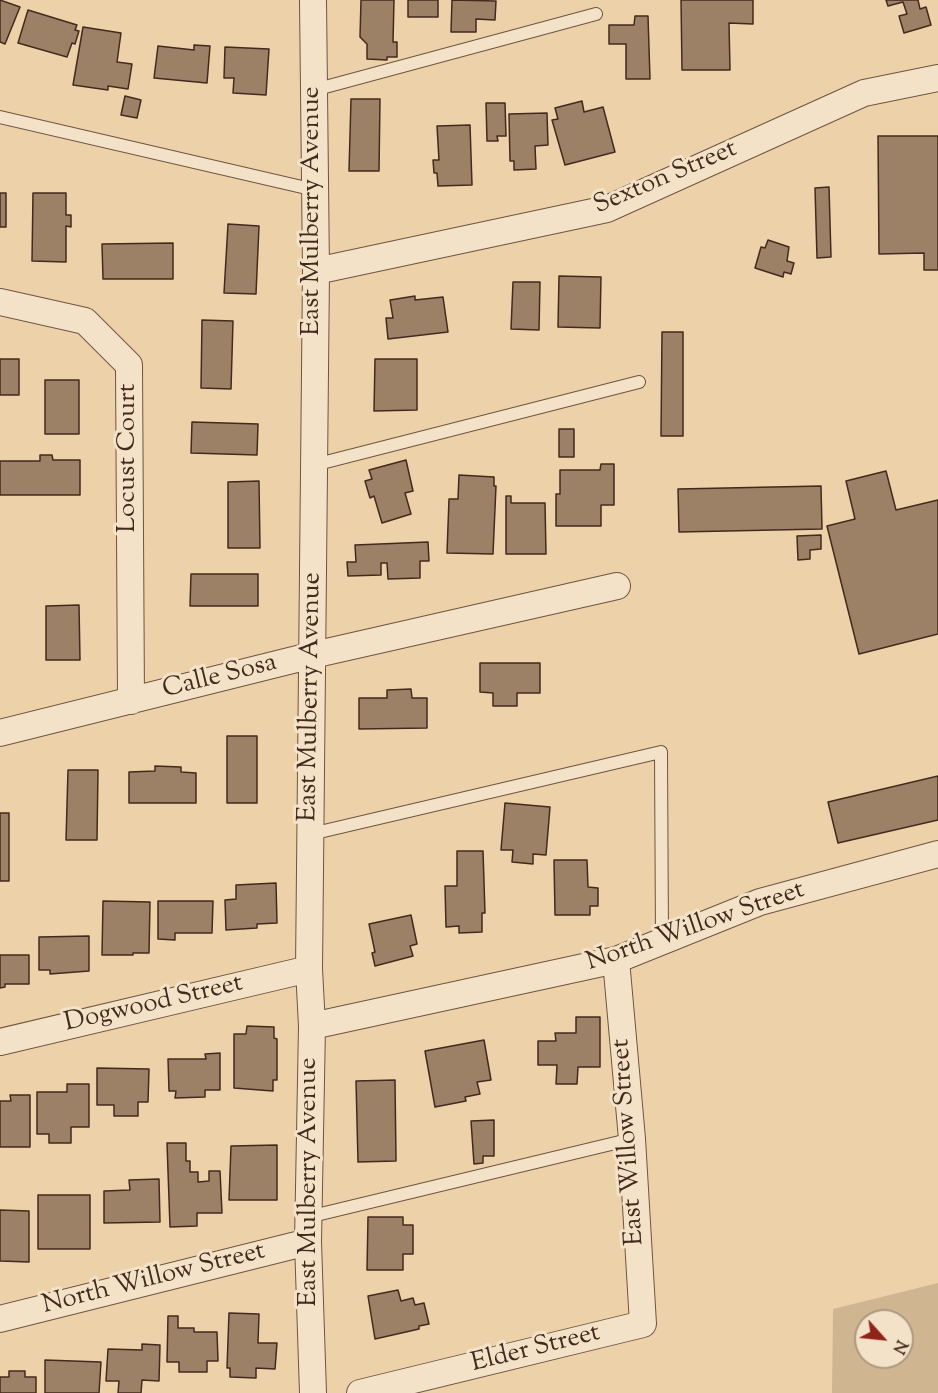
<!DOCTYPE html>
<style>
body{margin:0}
#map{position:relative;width:938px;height:1393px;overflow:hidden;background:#edd2a9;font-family:"Sorts Mill Goudy",serif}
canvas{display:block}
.north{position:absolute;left:854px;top:1309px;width:60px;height:60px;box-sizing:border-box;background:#f3e2c7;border:2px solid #ad9883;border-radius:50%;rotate:117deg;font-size:16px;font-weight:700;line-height:24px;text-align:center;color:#442a1e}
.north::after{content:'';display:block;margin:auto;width:21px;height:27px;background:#8f2418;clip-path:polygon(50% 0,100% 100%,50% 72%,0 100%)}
</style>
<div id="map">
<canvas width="938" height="1393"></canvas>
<div class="north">N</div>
</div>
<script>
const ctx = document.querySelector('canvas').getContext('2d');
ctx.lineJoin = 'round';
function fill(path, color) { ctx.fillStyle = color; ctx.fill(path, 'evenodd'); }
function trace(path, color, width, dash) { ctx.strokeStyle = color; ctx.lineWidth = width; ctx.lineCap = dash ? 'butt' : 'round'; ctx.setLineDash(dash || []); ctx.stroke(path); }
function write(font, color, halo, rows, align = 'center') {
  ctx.font = font + ' "Sorts Mill Goudy",serif'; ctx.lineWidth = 6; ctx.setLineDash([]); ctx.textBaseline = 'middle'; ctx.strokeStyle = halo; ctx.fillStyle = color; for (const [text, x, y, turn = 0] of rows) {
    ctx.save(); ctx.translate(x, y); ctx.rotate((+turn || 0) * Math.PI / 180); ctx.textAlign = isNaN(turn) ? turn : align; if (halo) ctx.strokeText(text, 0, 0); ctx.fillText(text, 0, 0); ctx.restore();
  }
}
const green = new Path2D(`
 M938,1283V1393H832L833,1309ZM866,1321H902V1357H866Z`);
const building = new Path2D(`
 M0,0L20,7L5,44L0,42Z
 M361,0H394L393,42H397V57H387V60L367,59V44L360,37Z
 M408,0H438V17H408Z
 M452,0L496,1L495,20L476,19V32H451Z
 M681,0H753V24L729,23L730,70H682Z
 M886,0H918L920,9L926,7L931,25L904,33L899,16L907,14L903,2L888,6Z
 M28,10L77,25L75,30L79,31L75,44L72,43L67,57L18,43Z
 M635,16H648L650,79H626V44H609V25H634Z
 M83,27L121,33L117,62L132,64L128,89L108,86V90L73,85Z
 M194,45L210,46L207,83L154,78L158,46L194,50Z
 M225,47L269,49L266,95L233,93L234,78H224Z
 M125,96L141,100L137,118L121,115Z
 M351,99H380L379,171H349Z
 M582,101L584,112L603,107L615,152L565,165L552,120L558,119L555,108Z
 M486,103H505L506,136H497L498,141H487Z
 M547,113L548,145L535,146L536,169L514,170V161H510L509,114Z
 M470,125L472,185L438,186L437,173H434L433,160H439L437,126Z
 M878,136H938V270H924V253L879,254Z
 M829,187L831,257L817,258L815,188Z
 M0,193H6V227H0Z
 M33,193H66V215H71V227L66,226V262L32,261Z
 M228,224L259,226L256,294L224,293Z
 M768,240L789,247L787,261L794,263L791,274L784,272L783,277L755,268L761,247L765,248Z
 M173,243V279H103L102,244Z
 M559,276L601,277L600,328L558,327Z
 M513,282H540L539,330L511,329Z
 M415,296V300L443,297L448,332L388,339L386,318H393L390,300Z
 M202,320L233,321L231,389L201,388Z
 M662,332H683V436H661Z
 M0,359H19V395H0Z
 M375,359H417V410L374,411Z
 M45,380H79V434H45Z
 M192,422L258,424L257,455L191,453Z
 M559,429H574V457H559Z
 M40,455H52L53,460H80V495H0V461H40Z
 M406,460L413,491L405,493L411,514L382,523L374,496L370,498L365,481L372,479L369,470Z
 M601,464H614V505H601V526H556V494H560V470H600Z
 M886,471L896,510L938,500V634L859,654L827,526L855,519L846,481Z
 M459,475L494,477V486H496L493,554L447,553L449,499H458Z
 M259,481L260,548H228V482Z
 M821,486L822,529L679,532L678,489Z
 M506,496H511V503H545L546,554H506Z
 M821,535V549L810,550V559L798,560L797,536Z
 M428,542L429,561H420V578L388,579L387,563H381V575L348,576L347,562H356L355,545Z
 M191,574H258V606H190Z
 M79,605L80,660H46V606Z
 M480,663H540V693H517V706H493V693L480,692Z
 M411,689L412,698H427V728L359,729V698H387V690Z
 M227,736H257V803H227Z
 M155,766L181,767V772L196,773V803H129V772L155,771Z
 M68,770H98L97,840H66Z
 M938,776V820L838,843L828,802Z
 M505,803L550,807L546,855L533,854V864L512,862L513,850H501Z
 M0,813H9V881H0Z
 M457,851H483L485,913H482V932L459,933V926L446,927L445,886H457Z
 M554,860H587L588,887L598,888V906H590V915H555Z
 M276,883L277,923L257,924V928L226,930L225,900L236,899V885Z
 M103,901L150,902L149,953H133V955H102Z
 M158,901H213L212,933H175V940L158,939Z
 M411,915L417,944L410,946L413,956L375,966L372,953L375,952L369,924Z
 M89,936V971L50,974V970H39V937Z
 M0,955H29V984H5V987L0,988Z
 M576,1017H600V1067H578L577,1084H556L557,1065H538V1041H556L555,1033H576Z
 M247,1026L274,1027V1038L277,1039V1080H273V1091L234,1088V1034H246Z
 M484,1040L491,1080L477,1082L480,1094L465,1097L466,1101L435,1107L425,1051Z
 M220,1053V1090H205V1097L175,1098L176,1091H169L168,1059H206L205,1054Z
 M97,1068L149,1069L148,1102H138V1116H114V1105H97Z
 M395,1080L396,1161L358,1162L356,1081Z
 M67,1084H89V1127H71V1143H49V1134H37V1092H67Z
 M10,1095H30V1147H0V1101H11Z
 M494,1120V1156H483V1163L474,1164L471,1121Z
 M167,1143H186V1161H190V1172H198V1182L209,1181V1171H220L222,1213H197V1226L170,1227Z
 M277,1145V1200H229L231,1146Z
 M159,1179L160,1222L104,1223V1191L130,1190L129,1180Z
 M38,1195H90V1249H38Z
 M0,1210L29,1211V1262L0,1261Z
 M368,1217H403V1225H413V1254H403V1270H367Z
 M398,1290L401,1301L413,1298L415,1305L424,1303L429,1324L419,1326V1329L375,1339L368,1296Z
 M229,1313L259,1314L258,1343H277L275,1369L256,1368V1378L230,1377V1368H227Z
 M168,1316H178V1328H194V1332H217L218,1361H207V1372H179V1362H167Z
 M142,1344L160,1345L159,1381L142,1380L141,1393H118L119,1381H106L108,1349L142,1350Z
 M45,1360L101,1362L99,1393H45Z
 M9,1371H25V1377H36V1393H0V1377H9Z`);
const service = new Path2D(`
 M314,90L596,14
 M0,117L315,190
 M314,465L639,382
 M311,834L661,752L662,941
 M308,1217L632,1139`);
const minor = new Path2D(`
 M313,0L316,271L309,969L312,1026L308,1242L313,1393
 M316,271L607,209L864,93L938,78
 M0,302L85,321L129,365L131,701
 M0,733L313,655L617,586
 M312,1026L616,960L760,902L938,854
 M0,1042L309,969
 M0,1319L308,1242
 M360,1393L643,1324L632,1139L616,960`);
const streetNames = [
 ["Sexton Street",666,179,-23],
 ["East Mulberry Avenue",314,211,-90],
 ["Locust Court",130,458,-90],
 ["Calle Sosa",220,678,-14],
 ["East Mulberry Avenue",312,697,-89],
 ["North Willow Street",696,928,-19],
 ["Dogwood Street",154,1005,-13],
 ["East Willow Street",630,1142,-94],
 ["East Mulberry Avenue",311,1182,-90],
 ["North Willow Street",154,1280,-14],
 ["Elder Street",536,1350,-14]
];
fill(green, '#d0b591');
fill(building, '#9c8166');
trace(building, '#442a1e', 1.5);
trace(service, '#6e5441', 14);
trace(minor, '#6e5441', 28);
trace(service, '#f3e2c7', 12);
trace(minor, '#f3e2c7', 26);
write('26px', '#442a1e', '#f3e2c7', streetNames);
</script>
